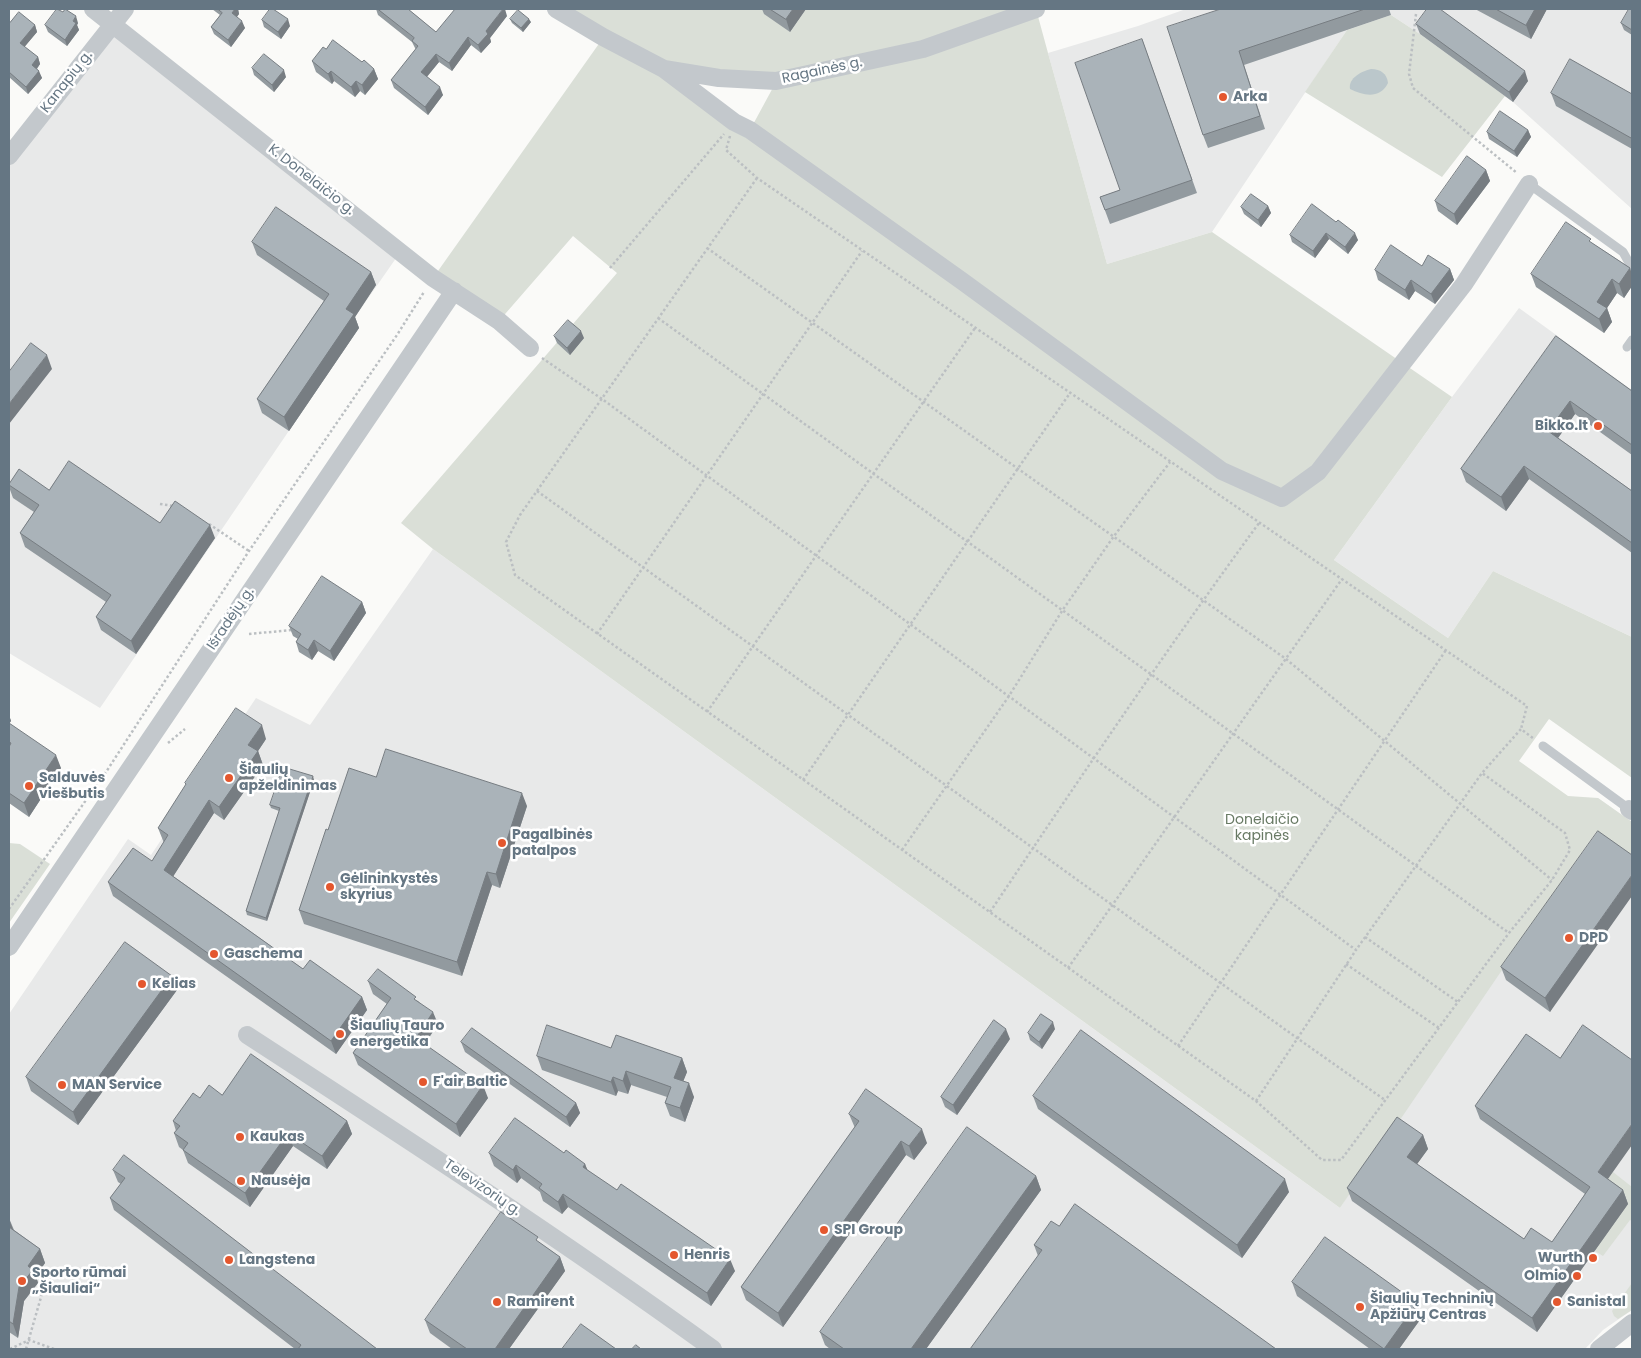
<!DOCTYPE html>
<meta charset="utf-8">
<style>
body{margin:0}
#map{position:relative;width:1641px;height:1358px;overflow:hidden;background:#fafaf8;font-family:Poppins,sans-serif}
canvas{display:block}
.frame{position:absolute;inset:0;border:10px solid #657683;pointer-events:none}
</style>
<div id="map">
<canvas width="1641" height="1358"></canvas>
<div class="frame"></div>
</div>
<script>
const ctx = document.querySelector('canvas').getContext('2d');
ctx.lineJoin = 'round';
function fill(path, color) { ctx.fillStyle = color; ctx.fill(path, 'evenodd'); }
function trace(path, color, width, dash) { ctx.strokeStyle = color; ctx.lineWidth = width; ctx.lineCap = dash ? 'butt' : 'round'; ctx.setLineDash(dash || []); ctx.stroke(path); }
function write(font, color, halo, rows, align = 'center') {
  ctx.font = font + ' Poppins,sans-serif'; ctx.lineWidth = 5; ctx.setLineDash([]); ctx.textBaseline = 'middle'; ctx.strokeStyle = halo; ctx.fillStyle = color; for (const [text, x, y, turn = 0] of rows) {
    ctx.save(); ctx.translate(x, y); ctx.rotate((+turn || 0) * Math.PI / 180); ctx.textAlign = isNaN(turn) ? turn : align; if (halo) ctx.strokeText(text, 0, 0); ctx.fillText(text, 0, 0); ctx.restore();
  }
}
const built = new Path2D(`
 M1186,9H1632V209L1513,102L1420,34L1391,15L1347,30L1212,232L1107,264L1048,53L1138,26Z
 M112,24L401,251L353,320L359,328L100,708L9,653V156Z
 M1519,308L1632,390V637L1493,571L1448,638L1334,560L1452,397Z
 M433,549L1340,1208L1598,798L1632,822V1310L1603,1330L1585,1349H9V1014L128,839L151,855L256,698L310,725Z`);
const green = new Path2D(`
 M556,9H768L790,32L806,9H1036L1048,53L1107,264L1212,232L1452,397L1334,560L1448,638L1493,571L1632,637V778L1549,719L1519,761L1568,796L1598,798L1632,822V851L1629,855L1596,832L1340,1208L433,549L401,523L617,273L573,236L499,321L433,278L603,38ZM666,70L776,82L750,130Z
 M1391,15L1420,34L1505,96L1442,177L1305,92L1347,30Z
 M9,843L20,844L50,864L9,923V872L10,870L9,869Z
 M1613,1172L1632,1187V1221L1630,1220L1603,1256L1595,1251L1603,1186Z
 M1632,1283V1310L1618,1319L1614,1316L1612,1311Z`);
const water = new Path2D(`
 M1371,69C1381,69 1387,74 1388,83C1380,99 1364,96 1350,89C1348,78 1362,71 1371,69Z`);
const path = new Path2D(`
 M1416,14L1409,74L1413,88L1517,173
 M730,136L726,150L757,178L1527,706L1521,729
 M757,178L520,515L506,542L515,575L1256,1101L1322,1160H1341L1509,933L1552,880L1570,850L1565,833L1482,773
 M707,248L1286,659L1552,880
 M610,268L724,134
 M658,318L1509,933
 M542,358L602,399L1356,950L1482,773L1521,729L1534,739
 M537,491L1297,1038L1385,1100
 M160,504L174,506
 M209,524L249,551
 M249,634L292,630
 M597,634L862,251
 M707,712L975,328
 M168,743L185,729
 M803,780L1070,393
 M902,850L1009,696L1062,611L1114,536L1170,462
 M9,909L108,769L249,551L397,335L424,292
 M990,912C1078,781 1166,650 1259,523
 M1365,937L1458,1002
 M1346,964L1439,1028
 M1068,968L1342,579
 M1178,1046L1446,650
 M1256,1101L1356,950
 M10,1349L29,1340L54,1349
 M26,1349L48,1273`);
const lane = new Path2D(`
 M1529,184L1623,252L1632,268
 M1627,347L1632,340
 M1543,746L1629,809`);
const street = new Path2D(`
 M93,9L433,278L499,321L530,348
 M556,9L603,37L664,69L719,78L776,81L923,49L1036,9
 M664,69L734,122L750,130L962,281L1222,471L1282,498L1318,472L1464,284L1529,184
 M9,156L125,9
 M1629,809L1632,811
 M9,947L454,291
 M247,1035C404,1137 561,1239 713,1349
 M1599,1349L1632,1323`);
const wall = new Path2D(`
 M212,9H238L239,14L237,17L245,28L231,47L214,34L211,27L220,15Z
 M376,9H408L436,32L507,16L490,38L491,42L481,53L471,45L452,71L439,62L427,77L443,95L428,115L394,88L391,80L416,50L412,42L378,15Z
 M762,9H806L790,32L764,14Z
 M1221,9H1389L1391,15L1244,65L1265,129L1208,148L1203,135Z
 M1475,9H1547L1531,39Z
 M1632,9V35L1624,30L1621,23Z
 M510,19L531,22L523,32L512,23Z
 M262,20L290,26L281,39L264,27Z
 M9,21L10,22L35,25L37,32L24,47L38,57L40,64L37,69L42,78L28,94L9,77Z
 M78,23L77,25L79,30L67,46L48,32L45,25Z
 M1416,24L1528,81L1513,102L1420,34Z
 M1142,39L1197,193L1110,224L1100,197L1120,190Z
 M326,49L362,62L374,69L378,79L365,95L360,91L355,97L334,81L332,84L316,72L312,61Z
 M252,68L286,77L274,92L254,75Z
 M1551,93L1632,94V149L1556,106Z
 M1528,130L1531,137L1517,157L1489,139L1487,132Z
 M1486,170L1490,181L1457,225L1438,211L1435,201Z
 M1268,206L1271,213L1261,227L1244,214L1241,207Z
 M1336,222L1358,240L1348,254L1329,239L1315,258L1292,242L1290,235Z
 M252,242L371,272L376,285L355,317L359,328L289,431L262,413L257,399L324,301L257,255Z
 M1592,243L1630,268L1632,275V286L1624,298L1617,293L1607,308L1612,322L1604,333L1536,287L1531,274Z
 M1422,266L1450,269L1454,280L1435,304L1415,291L1409,300L1378,280L1375,270Z
 M554,336L584,338L570,355L557,343Z
 M1556,336L1632,391V455L1575,414L1558,438L1632,491V553L1529,479L1506,511L1466,482L1461,469Z
 M9,484L49,490L160,523L215,538L136,654L101,630L96,617L106,602L25,547L20,533L34,512L13,498L9,487Z
 M362,602L366,613L334,661L318,651L312,660L299,652L296,642L298,639L293,636L289,626Z
 M9,715L11,721L9,723L61,768L29,817L9,803Z
 M266,739L258,751L263,765L224,820L214,813L173,876L303,969L362,997L367,1010L336,1054L113,896L108,882L152,861L164,843L158,828L186,785L185,783Z
 M376,777L527,806L500,888L492,885L462,976L304,924L299,910L328,830Z
 M314,780L267,921L247,915L246,911L279,811L271,808L270,805Z
 M1632,855L1550,1012L1506,980L1501,967Z
 M172,976L177,990L78,1125L31,1091L26,1077Z
 M368,981L418,1001L438,1024L425,1044L488,1098L460,1137L358,1065L353,1053L387,1004L373,994Z
 M1055,1029L1042,1049L1030,1040L1028,1033Z
 M1010,1039L957,1115L945,1107L941,1097Z
 M461,1042L576,1103L580,1113L570,1127L465,1052Z
 M611,1048L682,1058L687,1072L683,1081L694,1097L685,1122L670,1116L665,1103L667,1097L631,1085L628,1094L618,1091L616,1096L542,1070L537,1056Z
 M222,1095L347,1121L352,1134L327,1169L293,1146L250,1207L188,1163L183,1150L179,1147L174,1133L176,1131L173,1121L200,1098Z
 M1033,1096L1289,1192L1242,1258L1038,1109Z
 M1475,1106L1608,1179L1623,1190L1628,1204L1537,1332L1352,1201L1347,1188L1423,1135L1428,1149L1417,1164L1524,1239L1552,1242L1585,1194L1480,1119Z
 M849,1114L927,1143L914,1160L906,1155L783,1327L746,1300L741,1287L855,1128Z
 M489,1153H564L585,1164L587,1170L735,1271L711,1306L568,1207L562,1214L543,1201L540,1192L521,1178L517,1183L494,1166Z
 M113,1170L377,1349H295L114,1210L110,1198L121,1184L118,1182Z
 M1036,1176L1041,1190L926,1349H830L825,1345L820,1332Z
 M9,1218L14,1230L40,1249L45,1263L36,1276L38,1283L24,1301L18,1338L9,1332Z
 M1059,1226L1038,1256L1034,1245Z
 M540,1243L560,1257L565,1271L509,1349H452L430,1333L425,1320Z
 M1292,1282L1422,1317L1399,1349H1370L1297,1296Z`);
const shadedWall = new Path2D(`
 M235,9H238L239,14L234,20L232,13Z
 M503,9H505L507,16L490,38L491,42L481,53L478,45L486,31Z
 M793,9H806L790,32L786,19Z
 M1535,9H1547L1531,39L1526,25Z
 M76,16L78,23L77,25L79,30L67,46L65,40L73,21Z
 M288,19L290,26L281,39L278,32Z
 M529,19L531,22L523,32L521,28Z
 M242,21L245,28L231,47L228,40Z
 M35,25L37,32L22,50L20,43Z
 M468,37L471,45L452,71L449,63Z
 M436,54L439,62L424,80L421,72Z
 M38,57L40,64L34,72L32,65Z
 M374,69L378,79L365,95L362,85Z
 M284,70L286,77L274,92L272,85Z
 M39,71L42,78L28,94L26,87Z
 M331,71L334,81L332,84L328,74Z
 M1525,71L1528,81L1513,102L1509,92Z
 M356,81L360,91L355,97L351,87Z
 M440,87L443,95L428,115L425,107Z
 M1528,130L1531,137L1517,157L1514,151Z
 M1486,170L1490,181L1457,225L1454,214Z
 M1268,206L1271,213L1261,227L1258,220Z
 M1326,233L1329,239L1315,258L1313,251Z
 M1355,233L1358,240L1348,254L1345,247Z
 M1630,268L1632,275V286L1624,298L1619,284Z
 M1450,269L1454,280L1435,304L1431,294Z
 M371,272L376,285L355,317L359,328L289,431L284,417L346,309Z
 M1612,279L1617,293L1607,308L1612,322L1604,333L1599,319L1597,302Z
 M1411,280L1415,291L1409,300L1405,290Z
 M581,331L584,338L570,355L567,348Z
 M47,355L52,369L9,424V404Z
 M1570,401L1575,414L1553,445L1548,431Z
 M1524,466L1529,479L1506,511L1501,497Z
 M210,525L215,538L136,654L131,641Z
 M362,602L366,613L334,661L330,651Z
 M314,640L318,651L312,660L308,650Z
 M9,715L11,721L9,724Z
 M262,725L266,739L258,751L263,765L224,820L219,807L248,745Z
 M56,755L61,768L29,817L24,803Z
 M313,776L314,780L267,921L266,918Z
 M522,793L527,806L500,888L496,874Z
 M209,800L214,813L169,883L164,870Z
 M487,872L492,885L462,976L457,962Z
 M1632,875V896L1550,1012L1545,998Z
 M172,976L177,990L78,1125L73,1112Z
 M362,997L367,1010L336,1054L331,1041Z
 M433,1012L438,1024L420,1050L416,1038Z
 M1053,1022L1055,1029L1042,1049L1039,1042Z
 M1006,1029L1010,1039L957,1115L953,1105Z
 M682,1058L687,1072L679,1092L674,1078Z
 M626,1071L631,1085L628,1094L623,1081Z
 M613,1077L618,1091L616,1096L611,1082Z
 M689,1083L694,1097L685,1122L680,1108Z
 M483,1085L488,1098L460,1137L456,1124Z
 M576,1103L580,1113L570,1127L566,1117Z
 M347,1121L352,1134L327,1169L322,1156Z
 M1632,1124V1145L1603,1186L1598,1172Z
 M922,1129L927,1143L914,1160L909,1146Z
 M288,1133L293,1146L250,1207L245,1193Z
 M1423,1135L1428,1149L1412,1171L1407,1157Z
 M901,1141L906,1155L783,1327L778,1313Z
 M585,1164L590,1176L583,1167Z
 M516,1165L521,1178L517,1183L513,1170Z
 M1036,1176L1041,1190L926,1349H911Z
 M1285,1179L1289,1192L1242,1258L1237,1245Z
 M1623,1190L1628,1204L1537,1332L1532,1318Z
 M563,1194L568,1207L562,1214L558,1202Z
 M9,1220V1219L14,1232L9,1233Z
 M40,1249L45,1263L36,1276L38,1283L24,1301L18,1338L13,1324L19,1287L28,1266Z
 M560,1257L565,1271L509,1349H495Z
 M730,1259L735,1271L711,1306L707,1293Z
 M1417,1303L1422,1317L1399,1349H1384Z`);
const building = new Path2D(`
 M57,9L63,12L65,9L76,16L73,21L76,23L65,40L45,25Z
 M218,9H235L232,13L242,21L228,40L211,27L222,13Z
 M270,9H273L288,19L278,32L262,20Z
 M378,9H408L436,32L455,9H503L486,31L488,34L478,45L468,37L449,63L436,54L421,72L440,87L425,107L391,80L418,46L412,41L414,38Z
 M770,9H793L786,19Z
 M1221,9H1365L1239,51L1260,116L1203,135L1167,27Z
 M1427,9H1440L1525,71L1509,92L1416,24Z
 M1496,9H1535L1526,25Z
 M1629,9H1632V30L1621,23Z
 M518,10L529,19L521,28L510,19Z
 M19,12L35,25L20,43L38,57L32,65L39,71L26,87L9,72V21L10,22Z
 M1142,39L1192,180L1105,210L1100,197L1120,190L1075,63Z
 M333,40L362,62L364,60L374,69L362,85L356,81L351,87L331,71L328,74L312,61L323,47L326,49Z
 M264,54L284,70L272,85L252,68Z
 M1570,59L1632,94V136L1631,138L1551,93Z
 M1500,111L1528,130L1514,151L1487,132Z
 M1467,156L1486,170L1454,214L1435,201Z
 M1251,194L1268,206L1258,220L1241,207Z
 M1312,204L1336,222L1338,220L1355,233L1345,247L1326,233L1313,251L1290,235Z
 M276,207L371,272L346,309L354,314L284,417L257,399L329,294L252,242Z
 M1566,222L1591,239L1589,241L1630,268L1619,284L1612,279L1597,302L1607,308L1599,319L1531,274Z
 M1391,245L1422,266L1428,255L1450,269L1431,294L1411,280L1405,290L1375,270Z
 M568,320L581,331L567,348L554,336Z
 M1556,336L1632,391V445L1570,401L1548,431L1632,491V543L1524,466L1501,497L1461,469Z
 M31,343L47,355L9,404V372Z
 M69,461L160,523L175,501L210,525L131,641L96,617L111,595L20,533L39,505L9,485V484L19,469L49,490Z
 M322,576L362,602L330,651L314,640L308,650L296,642L301,634L289,626Z
 M236,708L262,725L248,745L258,751L219,807L209,800L164,870L303,969L310,960L362,997L331,1041L108,882L133,848L152,861L168,835L158,828L186,784L185,783Z
 M9,723L56,755L24,803L9,793V747L11,743L9,742Z
 M386,749L522,793L496,874L487,872L457,962L299,910L326,829L328,830L349,768L376,777Z
 M283,767L313,776L266,918L246,911L280,808L270,805Z
 M1598,831L1632,855V875L1545,998L1501,967Z
 M125,942L172,976L73,1112L26,1077Z
 M378,969L416,997L414,999L433,1012L416,1038L483,1085L456,1124L353,1053L391,998L368,981Z
 M1041,1014L1053,1022L1039,1042L1028,1033Z
 M994,1020L1006,1029L953,1105L941,1097Z
 M547,1025L611,1048L616,1035L682,1058L674,1078L689,1083L680,1108L665,1103L671,1087L626,1071L623,1081L613,1077L611,1082L537,1056Z
 M1583,1025L1632,1060V1124L1598,1172L1623,1190L1532,1318L1347,1188L1397,1117L1423,1135L1407,1157L1524,1239L1531,1228L1552,1242L1590,1187L1475,1106L1526,1034L1560,1058Z
 M472,1028L576,1103L566,1117L461,1042Z
 M1081,1030L1285,1179L1237,1245L1033,1096Z
 M251,1054L347,1121L322,1156L288,1133L245,1193L183,1150L188,1143L174,1133L180,1126L173,1121L193,1093L200,1098L209,1085L222,1095Z
 M866,1089L922,1129L909,1146L901,1141L778,1313L741,1287L859,1121L849,1114Z
 M515,1118L564,1153L566,1150L585,1164L583,1167L617,1190L621,1184L730,1259L707,1293L563,1194L558,1202L539,1188L542,1184L516,1165L513,1170L489,1153Z
 M967,1127L1036,1176L911,1349H844L820,1332Z
 M124,1155L377,1349H298L301,1345L110,1198L125,1178L113,1170Z
 M1075,1204L1276,1349H970L1042,1250L1034,1245L1051,1221L1059,1226Z
 M501,1212L538,1237L536,1240L560,1257L495,1349H467L425,1320Z
 M9,1227L40,1249L28,1266L33,1270L19,1287L13,1324L9,1321Z
 M1325,1237L1417,1303L1384,1349L1292,1282Z
 M581,1324L616,1349H562Z
 M636,1345L641,1349H632Z`);
const markers = [
 [1223,97,5,"#e4572e"],
 [1598,426,5,"#e4572e"],
 [229,778,5,"#e4572e"],
 [29,786,5,"#e4572e"],
 [502,843,5,"#e4572e"],
 [330,887,5,"#e4572e"],
 [1569,938,5,"#e4572e"],
 [214,954,5,"#e4572e"],
 [142,984,5,"#e4572e"],
 [340,1034,5,"#e4572e"],
 [423,1082,5,"#e4572e"],
 [62,1085,5,"#e4572e"],
 [240,1137,5,"#e4572e"],
 [241,1181,5,"#e4572e"],
 [824,1230,5,"#e4572e"],
 [674,1255,5,"#e4572e"],
 [1593,1258,5,"#e4572e"],
 [229,1260,5,"#e4572e"],
 [1577,1276,5,"#e4572e"],
 [22,1281,5,"#e4572e"],
 [497,1302,5,"#e4572e"],
 [1557,1302,5,"#e4572e"],
 [1360,1307,5,"#e4572e"]
];
const streetNames = [
 ["Ragainės g.",822,71,-12],
 ["Kanapių g.",67,82,-52],
 ["K. Donelaičio g.",311,180,38],
 ["Išradėjų g.",231,619,-56],
 ["Televizorių g.",482,1188,34]
];
const poiNames = [
 ["Arka",1233,97],
 ["Bikko.lt",1588,426,"right"],
 ["Šiaulių",239,770],
 ["apželdinimas",239,786],
 ["Salduvės",39,778],
 ["viešbutis",39,794],
 ["Pagalbinės",512,835],
 ["patalpos",512,851],
 ["Gėlininkystės",340,879],
 ["skyrius",340,895],
 ["DPD",1579,938],
 ["Gaschema",224,954],
 ["Kelias",152,984],
 ["Šiaulių Tauro",350,1026],
 ["energetika",350,1042],
 ["F'air Baltic",433,1082],
 ["MAN Service",72,1085],
 ["Kaukas",250,1137],
 ["Nausėja",251,1181],
 ["SPI Group",834,1230],
 ["Henris",684,1255],
 ["Wurth",1583,1258,"right"],
 ["Langstena",239,1260],
 ["Sporto rūmai",32,1273],
 ["„Šiauliai“",32,1289],
 ["Olmio",1567,1276,"right"],
 ["Šiaulių Techninių",1370,1299],
 ["Apžiūrų Centras",1370,1315],
 ["Ramirent",507,1302],
 ["Sanistal",1567,1302]
];
const parkNames = [
 ["Donelaičio",1262,820],
 ["kapinės",1262,836]
];
fill(built, '#e8e9e9');
fill(green, '#dadfd7');
fill(water, '#bbc7cb');
trace(path, '#bbbfc2', 2.5, [2.5, 2.5]);
trace(lane, '#c3c8cc', 9);
trace(street, '#c3c8cc', 18);
fill(wall, '#929a9f');
fill(shadedWall, '#777d82');
fill(building, '#aab3b9');
trace(building, '#777d82', 1);
for (const [x, y, r, color] of markers) { const dot = new Path2D(); dot.arc(x, y, r, 0, 2 * Math.PI); ctx.fillStyle = color; ctx.fill(dot); trace(dot, '#fff', 2); }
write('14px', '#657683', '#fff', streetNames);
write('bold 14px', '#657683', '#fff', poiNames, 'left');
write('14px', '#687a64', '#fff', parkNames);
</script>
